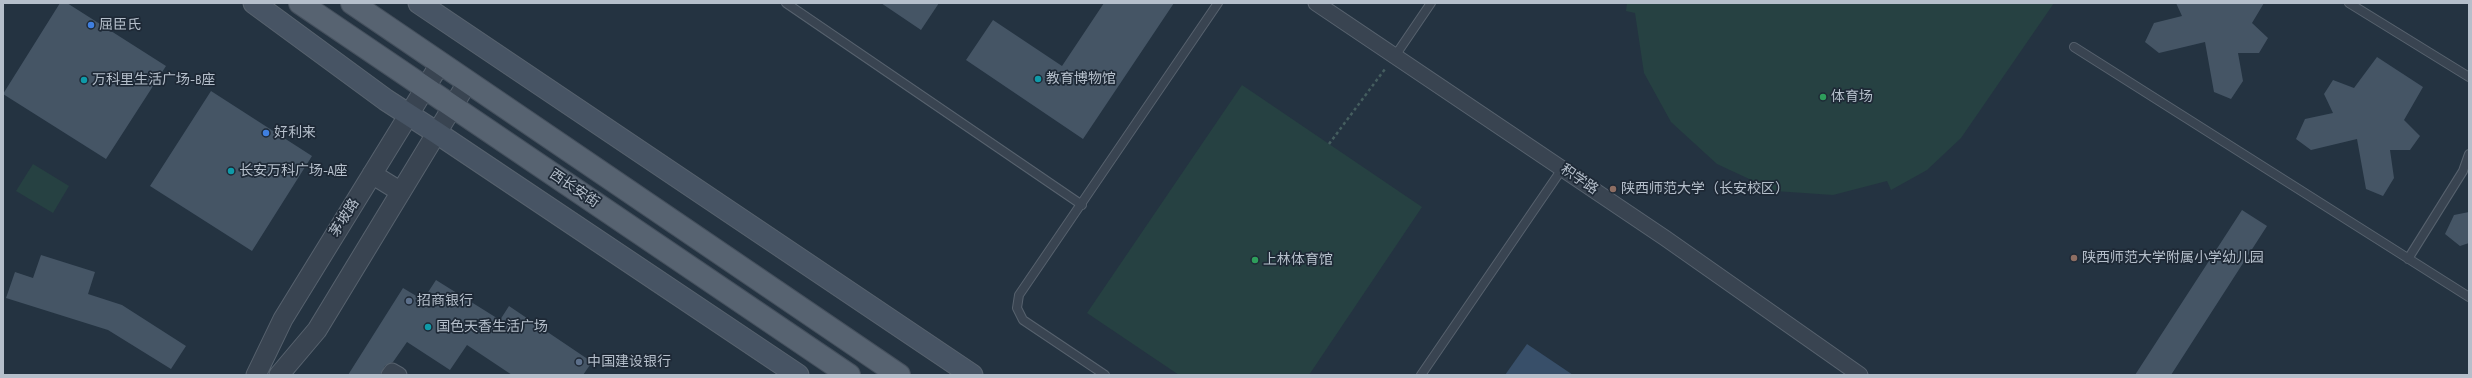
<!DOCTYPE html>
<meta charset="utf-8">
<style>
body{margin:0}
#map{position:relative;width:2472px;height:378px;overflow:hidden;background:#243341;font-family:"Sofia Sans Condensed",sans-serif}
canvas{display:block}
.frame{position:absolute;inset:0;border:4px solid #b5bfcb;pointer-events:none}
</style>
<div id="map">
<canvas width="2472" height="378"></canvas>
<div class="frame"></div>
</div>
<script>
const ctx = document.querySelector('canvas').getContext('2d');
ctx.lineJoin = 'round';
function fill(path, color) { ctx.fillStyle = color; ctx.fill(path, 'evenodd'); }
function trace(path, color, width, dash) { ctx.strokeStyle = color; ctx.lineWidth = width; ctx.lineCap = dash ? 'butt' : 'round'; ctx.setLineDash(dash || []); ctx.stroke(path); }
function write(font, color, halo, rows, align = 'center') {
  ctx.font = font + ' "Sofia Sans Condensed","Noto Sans SC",sans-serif'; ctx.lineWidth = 3.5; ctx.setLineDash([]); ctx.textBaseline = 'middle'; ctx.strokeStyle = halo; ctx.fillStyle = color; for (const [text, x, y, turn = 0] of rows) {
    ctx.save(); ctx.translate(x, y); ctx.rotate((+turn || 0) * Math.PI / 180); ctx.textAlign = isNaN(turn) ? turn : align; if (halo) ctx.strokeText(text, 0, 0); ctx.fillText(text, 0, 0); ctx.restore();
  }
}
const green = new Path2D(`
 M1627,3H2054L1961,138L1927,170L1891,190L1887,181L1833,195L1775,191L1717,164L1671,122L1644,73L1635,13L1626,11Z
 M1242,85L1422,207L1309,375H1179L1087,313Z
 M33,164L69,186L53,213L16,191Z`);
const water = new Path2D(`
 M1527,344L1573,375H1505Z`);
const building = new Path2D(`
 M60,3H67L166,66L106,159L3,94Z
 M881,3H939L921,30Z
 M1104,3H1174L1083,139L966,60L993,20L1062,66Z
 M2176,3H2264L2252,23L2268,38L2259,53H2238L2243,81L2231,99L2214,92L2205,42L2159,53L2145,42L2154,23L2182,16Z
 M2377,57L2423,87L2404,120L2420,136L2410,150H2390L2394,178L2383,196L2366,189L2357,139L2311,150L2296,139L2305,119L2333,113L2324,94L2333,80L2354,88Z
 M211,91L312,156L252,251L150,186Z
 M2242,210L2267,226L2171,375H2135Z
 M2469,212V243L2460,246L2445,234L2454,215Z
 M41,255L95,272L88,294L122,305L186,346L171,369L108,330L6,298L15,272L33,278Z
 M436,280L500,320L509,306L592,362L583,375H512L467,345L450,370L407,342L393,362L385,366L380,375H348L403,288L423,300Z`);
const path = new Path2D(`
 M1329,144L1385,69`);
const service = new Path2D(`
 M786,3L1082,205
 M2349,3L2469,77
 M2074,47L2469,297
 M1395,56L1431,3
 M2408,259L2463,171L2469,154
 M1105,375L1023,320L1017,308L1019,295L1218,3
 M1421,375L1562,169`);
const minor = new Path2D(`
 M1316,3L1665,238L1860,375
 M389,375L392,371L399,375`);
const tertiary = new Path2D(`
 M372,174L401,192
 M256,375L283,319L440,64
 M279,375L317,330L467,83`);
const secondary = new Path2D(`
 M254,3L386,100L437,133L798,375
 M419,3L972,375`);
const primary = new Path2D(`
 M300,3L849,375
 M352,3L899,375`);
const markers = [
 [91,25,4,"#3f7fe0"],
 [1038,79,4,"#0f9aa8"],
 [84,80,4,"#0f9aa8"],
 [1823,97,4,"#2e9e5b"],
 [266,133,4,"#3f7fe0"],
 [231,171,4,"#0f9aa8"],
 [1613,189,4,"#8d6e63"],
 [2074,258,4,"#8d6e63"],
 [1255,260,4,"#2e9e5b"],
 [409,301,4,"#5c6f8a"],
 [428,327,4,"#0f9aa8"],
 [579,362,4,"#5c6f8a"]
];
const poiNames = [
 ["屈臣氏",99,25],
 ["教育博物馆",1046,79],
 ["万科里生活广场-B座",92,80],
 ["体育场",1831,97],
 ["好利来",274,133],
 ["长安万科广场-A座",239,171],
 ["陕西师范大学（长安校区）",1621,189],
 ["陕西师范大学附属小学幼儿园",2082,258],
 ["上林体育馆",1263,260],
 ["招商银行",417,301],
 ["国色天香生活广场",436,327],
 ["中国建设银行",587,362]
];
const streetNames = [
 ["积学路",1579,180,34],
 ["西长安街",574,189,34],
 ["茅坡路",345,218,-58]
];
fill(green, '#264142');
fill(water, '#384f69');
fill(building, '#455565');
trace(service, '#57626e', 10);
trace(minor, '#57626e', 17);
trace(tertiary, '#57626e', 21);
trace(secondary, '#57626e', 23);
trace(primary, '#45505d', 24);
trace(path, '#455e5f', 2.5, [3, 3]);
trace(service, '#394451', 8);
trace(minor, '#394451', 15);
trace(tertiary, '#394451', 19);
trace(secondary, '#475464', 21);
trace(primary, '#576371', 22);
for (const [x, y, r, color] of markers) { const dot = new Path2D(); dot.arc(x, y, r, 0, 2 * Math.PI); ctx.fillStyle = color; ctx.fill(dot); trace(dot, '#1e2936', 1.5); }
write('14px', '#b5bfcb', '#1e2936', poiNames, 'left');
write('14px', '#b5bfcb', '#1e2936', streetNames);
</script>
